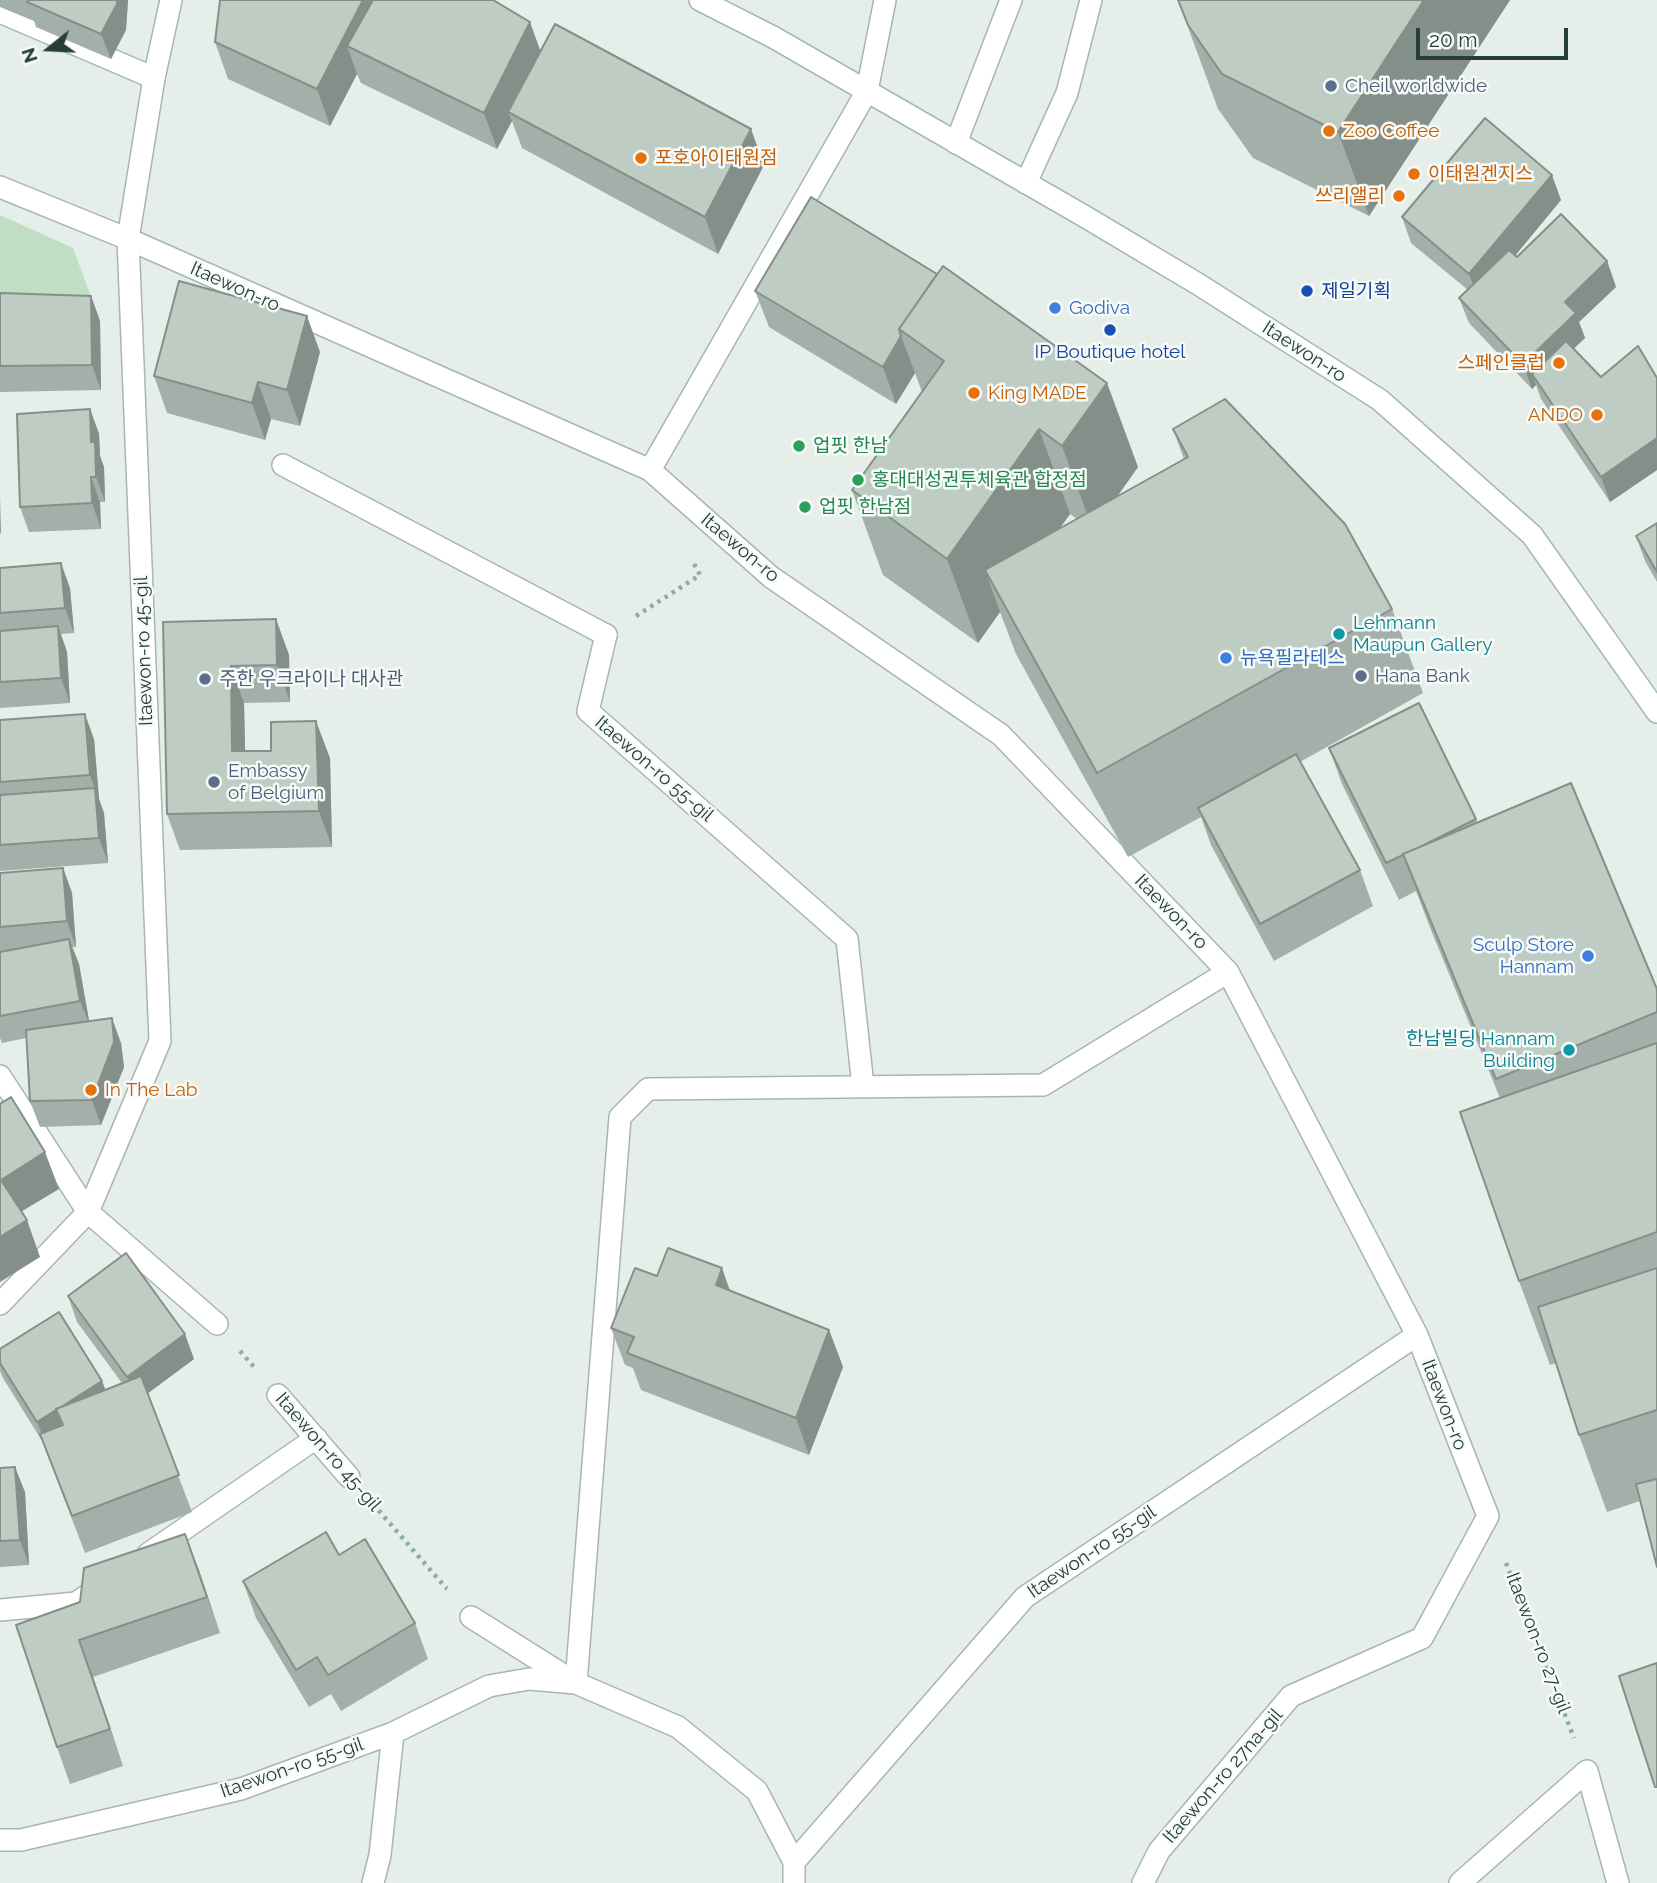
<!DOCTYPE html>
<meta charset="utf-8">
<style>
body{margin:0}
#map{position:relative;width:1657px;height:1883px;overflow:hidden;background:#e5eee9;font-family:Raleway,sans-serif}
canvas{display:block}
.north{position:absolute;left:14px;top:14px;width:70px;height:70px;-webkit-text-stroke:5px #f6faf8;paint-order:stroke;rotate:252deg;font-size:19px;font-weight:700;line-height:28px;text-align:center;color:#253f35}
.north::after{content:'';display:block;margin:auto;width:24px;height:32px;background:#253f35;clip-path:polygon(50% 0,100% 100%,50% 72%,0 100%)}
.scale{position:absolute;left:1416px;top:28px;width:152px;height:32px;box-sizing:border-box;border:4px solid #253f35;border-top:0;padding-left:9px;font-size:21px;line-height:24px;white-space:nowrap;color:#253f35;-webkit-text-stroke:5px #f6faf8;paint-order:stroke}
</style>
<div id="map">
<canvas width="1657" height="1883"></canvas>
<div class="north">N</div>
<div class="scale">20 m</div>
</div>
<script>
const ctx = document.querySelector('canvas').getContext('2d');
ctx.lineJoin = 'round';
function fill(path, color) { ctx.fillStyle = color; ctx.fill(path, 'evenodd'); }
function trace(path, color, width, dash) { ctx.strokeStyle = color; ctx.lineWidth = width; ctx.lineCap = dash ? 'butt' : 'round'; ctx.setLineDash(dash || []); ctx.stroke(path); }
function write(font, color, halo, rows, align = 'center') {
  ctx.font = font + ' Raleway,"Noto Sans KR",sans-serif'; ctx.lineWidth = 5; ctx.setLineDash([]); ctx.textBaseline = 'middle'; ctx.strokeStyle = halo; ctx.fillStyle = color; for (const [text, x, y, turn = 0] of rows) {
    ctx.save(); ctx.translate(x, y); ctx.rotate((+turn || 0) * Math.PI / 180); ctx.textAlign = isNaN(turn) ? turn : align; if (halo) ctx.strokeText(text, 0, 0); ctx.fillText(text, 0, 0); ctx.restore();
  }
}
const green = new Path2D(`
 M0,215L73,248L100,321L0,318Z`);
const path = new Path2D(`
 M636,616L700,575L692,560
 M240,1351L255,1368
 M373,1504L447,1589
 M1506,1563L1574,1738`);
const service = new Path2D(`
 M0,12L154,78
 M283,465L606,635
 M148,1554L316,1438
 M0,1610L76,1603L104,1584`);
const minor = new Path2D(`
 M1026,183L1067,93L1091,0
 M0,187L128,239L650,470L771,577L1001,735L1228,972L1417,1335L1488,1516L1422,1638L1291,1696L1159,1851L1143,1883
 M650,470L867,91L885,0
 M606,635L588,711L847,939L863,1086
 M0,1076L88,1212L217,1324
 M0,1304L88,1212L160,1041L128,239L154,78L171,0
 M278,1395L349,1477
 M471,1617L571,1680
 M576,1683L620,1117L648,1089L1043,1085L1228,972
 M0,1840H21L241,1789L393,1733L489,1686L529,1679L576,1683L678,1727L757,1791L794,1862
 M373,1883L380,1855L393,1733
 M794,1883V1862L1025,1597L1417,1335
 M1460,1883L1587,1771L1618,1883`);
const tertiary = new Path2D(`
 M956,143L1011,0`);
const secondary = new Path2D(`
 M700,0L773,37L1084,216L1198,284L1380,400L1532,535L1657,712`);
const wall = new Path2D(`
 M0,0H128L126,30L111,59L36,27L34,21L0,7Z
 M1178,0H1510L1369,216L1253,158L1218,109Z
 M215,42L540,51L764,165L718,254L522,148L512,121L497,149L361,83L357,74L330,126L228,79Z
 M811,197L1138,467L1117,497L1184,459L1173,429L1392,609L1423,693L1300,762L1360,870L1373,906L1274,961L1211,845L1201,817L1128,857L1016,654L1000,612L978,643L883,575L852,490L922,392L915,373L896,404L769,327L755,291ZM1070,514L1077,519L1060,528Z
 M1561,200L1515,256L1517,257L1607,261L1616,287L1579,322L1585,338L1573,349L1601,377L1657,378V470L1610,502L1541,399L1536,385L1532,389L1469,323L1459,298L1468,290L1411,243L1402,217Z
 M0,293L91,296L100,321L101,390L0,392Z
 M320,352L300,426L271,419L265,440L167,413L154,376Z
 M90,409L99,434L100,456L104,467L105,502H100L101,529L29,532L20,507Z
 M1657,523V582L1645,561L1636,536Z
 M0,568L70,588L74,633L61,634L67,652L70,703L0,708Z
 M276,619L289,655L290,702L244,703L245,751L330,758L332,847L180,850L167,814L163,622Z
 M0,720L94,739L99,799L104,813L108,863L0,871Z
 M1329,748L1476,819L1477,823L1657,989V1567L1640,1501L1607,1512L1579,1435L1556,1363L1550,1365L1519,1281L1500,1098L1431,930L1416,891L1399,900L1342,784Z
 M63,868L72,893L76,947H72L79,964L89,1021L121,1043L124,1067L101,1125L40,1127L30,1101L26,1038L2,1043L0,1038V873Z
 M730,1291L829,1330L843,1367L809,1455L641,1390L633,1368L625,1365L611,1328Z
 M68,1296L194,1359L147,1394L192,1512L85,1553L42,1441L3,1378L0,1371V1349L106,1390L122,1383L77,1322Z
 M0,1468L25,1492L29,1565L0,1567Z
 M185,1534L220,1633L93,1677L123,1766L70,1784L57,1747L80,1602Z
 M339,1555L415,1623L428,1659L341,1711L331,1694L309,1707L256,1618L243,1581Z`);
const shadedWall = new Path2D(`
 M117,0H128L126,30L111,59L101,34Z
 M363,0H379L347,46L357,74L330,126L317,89Z
 M1424,0H1510L1369,216L1338,132Z
 M530,22L543,58L508,112L512,121L497,149L484,113Z
 M751,129L764,165L718,254L705,217Z
 M1552,175L1561,200L1479,299L1469,274Z
 M1607,261L1616,287L1579,322L1585,338L1538,383L1532,374L1536,385L1532,389L1523,364L1565,302Z
 M91,296L100,321L101,390L92,365Z
 M307,316L320,352L300,426L287,390Z
 M901,336L915,373L896,404L883,367Z
 M258,382L271,419L265,440L252,403Z
 M1107,383L1138,467L1093,530L1062,446Z
 M90,409L99,434L100,456L104,467L105,502L96,477L91,442Z
 M1039,429L1070,514L1005,606L985,570L1000,612L978,643L947,559Z
 M1657,438V470L1610,502L1601,477Z
 M91,477L100,502L101,529L92,503Z
 M0,496L1,535L0,531Z
 M61,563L70,588L74,633L65,608Z
 M276,619L289,655L290,702L277,665Z
 M58,626L67,652L70,703L61,678Z
 M231,666L244,703L246,788L232,751Z
 M85,714L94,739L99,799L104,813L108,863L99,838L95,789L90,775Z
 M316,721L330,758L332,847L319,811Z
 M63,868L72,893L76,947L67,921Z
 M69,939L79,964L90,1026L80,1001Z
 M112,1018L121,1043L124,1067L101,1125L92,1100Z
 M45,1152L59,1189L14,1216L1,1180Z
 M27,1220L40,1257L0,1282V1237Z
 M722,1268L735,1305L716,1285Z
 M829,1330L843,1367L809,1455L796,1418Z
 M185,1334L194,1359L136,1402L127,1377Z
 M102,1381L112,1406L56,1410Z
 M56,1410L65,1435L47,1447L37,1422Z
 M15,1467L25,1492L29,1565L20,1540Z
 M185,1534L199,1570L220,1633L207,1597Z
 M79,1640L93,1677L123,1766L110,1729Z`);
const building = new Path2D(`
 M28,0H117V4L101,34L27,2Z
 M220,0H363L317,89L215,42Z
 M373,0H493L530,22L484,113L347,46Z
 M1178,0H1424L1338,132L1222,74L1188,25Z
 M555,24L751,129L705,217L508,112Z
 M1485,118L1552,175L1469,274L1402,217Z
 M811,197L937,274L899,329L901,336L883,367L755,291Z
 M1561,214L1607,261L1565,302L1576,313L1523,364L1459,298L1509,250L1517,257Z
 M943,266L1107,383L1062,446L1039,429L947,559L852,490L944,361L899,329Z
 M179,281L307,316L287,390L258,382L252,403L154,376Z
 M0,293L91,296L92,365L0,366Z
 M1566,341L1601,377L1638,346L1657,378V438L1601,477L1532,374Z
 M1225,399L1345,524L1392,609L1097,773L985,570L1188,457L1173,429Z
 M90,409L91,442H95L96,477H91L92,503L20,507L17,414Z
 M1657,523V572L1636,536Z
 M61,563L65,608L0,613V568Z
 M276,619L277,665L231,666L232,751H271V722L316,721L319,811L167,814L163,622Z
 M58,626L61,678L0,682V631Z
 M1419,703L1476,819L1422,846L1403,854V855L1386,863L1329,748Z
 M85,714L90,775L0,782V720Z
 M1296,754L1360,870L1260,924L1198,808Z
 M1571,783L1657,989V1012L1496,1079L1403,854Z
 M95,788L99,838L0,845V795Z
 M63,868L67,921L0,927V873Z
 M69,939L80,1001L0,1016V952Z
 M112,1018L114,1042L92,1100L30,1101L26,1030Z
 M1657,1043V1232L1519,1281L1460,1112Z
 M11,1097L45,1152L1,1180L27,1220L0,1237V1104Z
 M668,1248L722,1268L716,1285L829,1330L796,1418L627,1353L634,1337L611,1328L635,1268L657,1276Z
 M126,1253L185,1334L127,1377L68,1296Z
 M1657,1268V1410L1579,1435L1538,1307Z
 M59,1312L102,1381L61,1407L56,1409V1410L37,1422L0,1363V1349Z
 M141,1376L179,1475L72,1516L40,1434L63,1425L56,1409Z
 M15,1467L20,1540L0,1541V1468Z
 M1657,1479V1567L1636,1484Z
 M326,1532L339,1555L365,1539L415,1623L328,1675L317,1657L296,1670L243,1581Z
 M185,1534L207,1597L79,1640L110,1729L57,1747L16,1625L80,1602L84,1568Z
 M1657,1663V1787H1655L1619,1676Z`);
const markers = [
 [1331,86,7,"#5c6f8a"],
 [1329,131,7,"#e8710a"],
 [641,158,7,"#e8710a"],
 [1414,174,7,"#e8710a"],
 [1399,196,7,"#e8710a"],
 [1307,291,7,"#1a4fb4"],
 [1055,308,7,"#3f7fe0"],
 [1110,330,7,"#1a4fb4"],
 [1559,363,7,"#e8710a"],
 [974,393,7,"#e8710a"],
 [1597,415,7,"#e8710a"],
 [799,446,7,"#2e9e5b"],
 [858,480,7,"#2e9e5b"],
 [805,507,7,"#2e9e5b"],
 [1339,634,7,"#0f9aa8"],
 [1226,658,7,"#3f7fe0"],
 [1361,676,7,"#5c6f8a"],
 [205,679,7,"#5c6f8a"],
 [214,782,7,"#5c6f8a"],
 [1588,956,7,"#3f7fe0"],
 [1569,1050,7,"#0f9aa8"],
 [91,1090,7,"#e8710a"]
];
const serviceNames = [
 ["Cheil worldwide",1345,86],
 ["Hana Bank",1375,676],
 ["주한 우크라이나 대사관",219,679],
 ["Embassy",228,771],
 ["of Belgium",228,793]
];
const foodNames = [
 ["Zoo Coffee",1343,131],
 ["포호아이태원점",655,158],
 ["이태원겐지스",1428,174],
 ["쓰리앨리",1385,196,"right"],
 ["스페인클럽",1545,363,"right"],
 ["King MADE",988,393],
 ["ANDO",1583,415,"right"],
 ["In The Lab",105,1090]
];
const streetNames = [
 ["Itaewon-ro",235,287,24],
 ["Itaewon-ro",1304,352,33],
 ["Itaewon-ro",740,548,40],
 ["Itaewon-ro 45-gil",144,651,-92],
 ["Itaewon-ro 55-gil",654,769,41],
 ["Itaewon-ro",1171,912,46],
 ["Itaewon-ro",1444,1405,69],
 ["Itaewon-ro 45-gil",328,1452,49],
 ["Itaewon-ro 55-gil",1092,1552,-34],
 ["Itaewon-ro 27-gil",1538,1643,69],
 ["Itaewon-ro 55-gil",292,1768,-19],
 ["Itaewon-ro 27na-gil",1223,1776,-49]
];
const transitNames = [
 ["제일기획",1321,291],
 ["IP Boutique hotel",1110,352,"center"]
];
const shopNames = [
 ["Godiva",1069,308],
 ["뉴욕필라테스",1240,658],
 ["Sculp Store",1574,945,"right"],
 ["Hannam",1574,967,"right"]
];
const leisureNames = [
 ["업핏 한남",813,446],
 ["홍대대성권투체육관 합정점",872,480],
 ["업핏 한남점",819,507]
];
const cultureNames = [
 ["Lehmann",1353,623],
 ["Maupun Gallery",1353,645],
 ["한남빌딩 Hannam",1555,1039,"right"],
 ["Building",1555,1061,"right"]
];
fill(green, '#c0dec4');
trace(service, '#a8b6af', 24);
trace(minor, '#a8b6af', 24);
trace(tertiary, '#a8b6af', 24);
trace(secondary, '#a4b9af', 24);
trace(path, '#87b09e', 4.5, [3.5, 5]);
trace(service, '#fff', 21);
trace(minor, '#fff', 21);
trace(tertiary, '#fff', 21);
trace(secondary, '#fff', 21);
fill(wall, '#a3afa9');
fill(shadedWall, '#858f89');
fill(building, '#beccc4');
trace(building, '#858f89', 2);
for (const [x, y, r, color] of markers) { const dot = new Path2D(); dot.arc(x, y, r, 0, 2 * Math.PI); ctx.fillStyle = color; ctx.fill(dot); trace(dot, '#f6faf8', 2.5); }
write('19px', '#4e5e75', '#f6faf8', serviceNames, 'left');
write('19px', '#c56008', '#f6faf8', foodNames, 'left');
write('19px', '#253f35', '#f6faf8', streetNames);
write('19px', '#164399', '#f6faf8', transitNames, 'left');
write('19px', '#366cbe', '#f6faf8', shopNames, 'left');
write('19px', '#27864d', '#f6faf8', leisureNames, 'left');
write('19px', '#0d838f', '#f6faf8', cultureNames, 'left');
</script>
